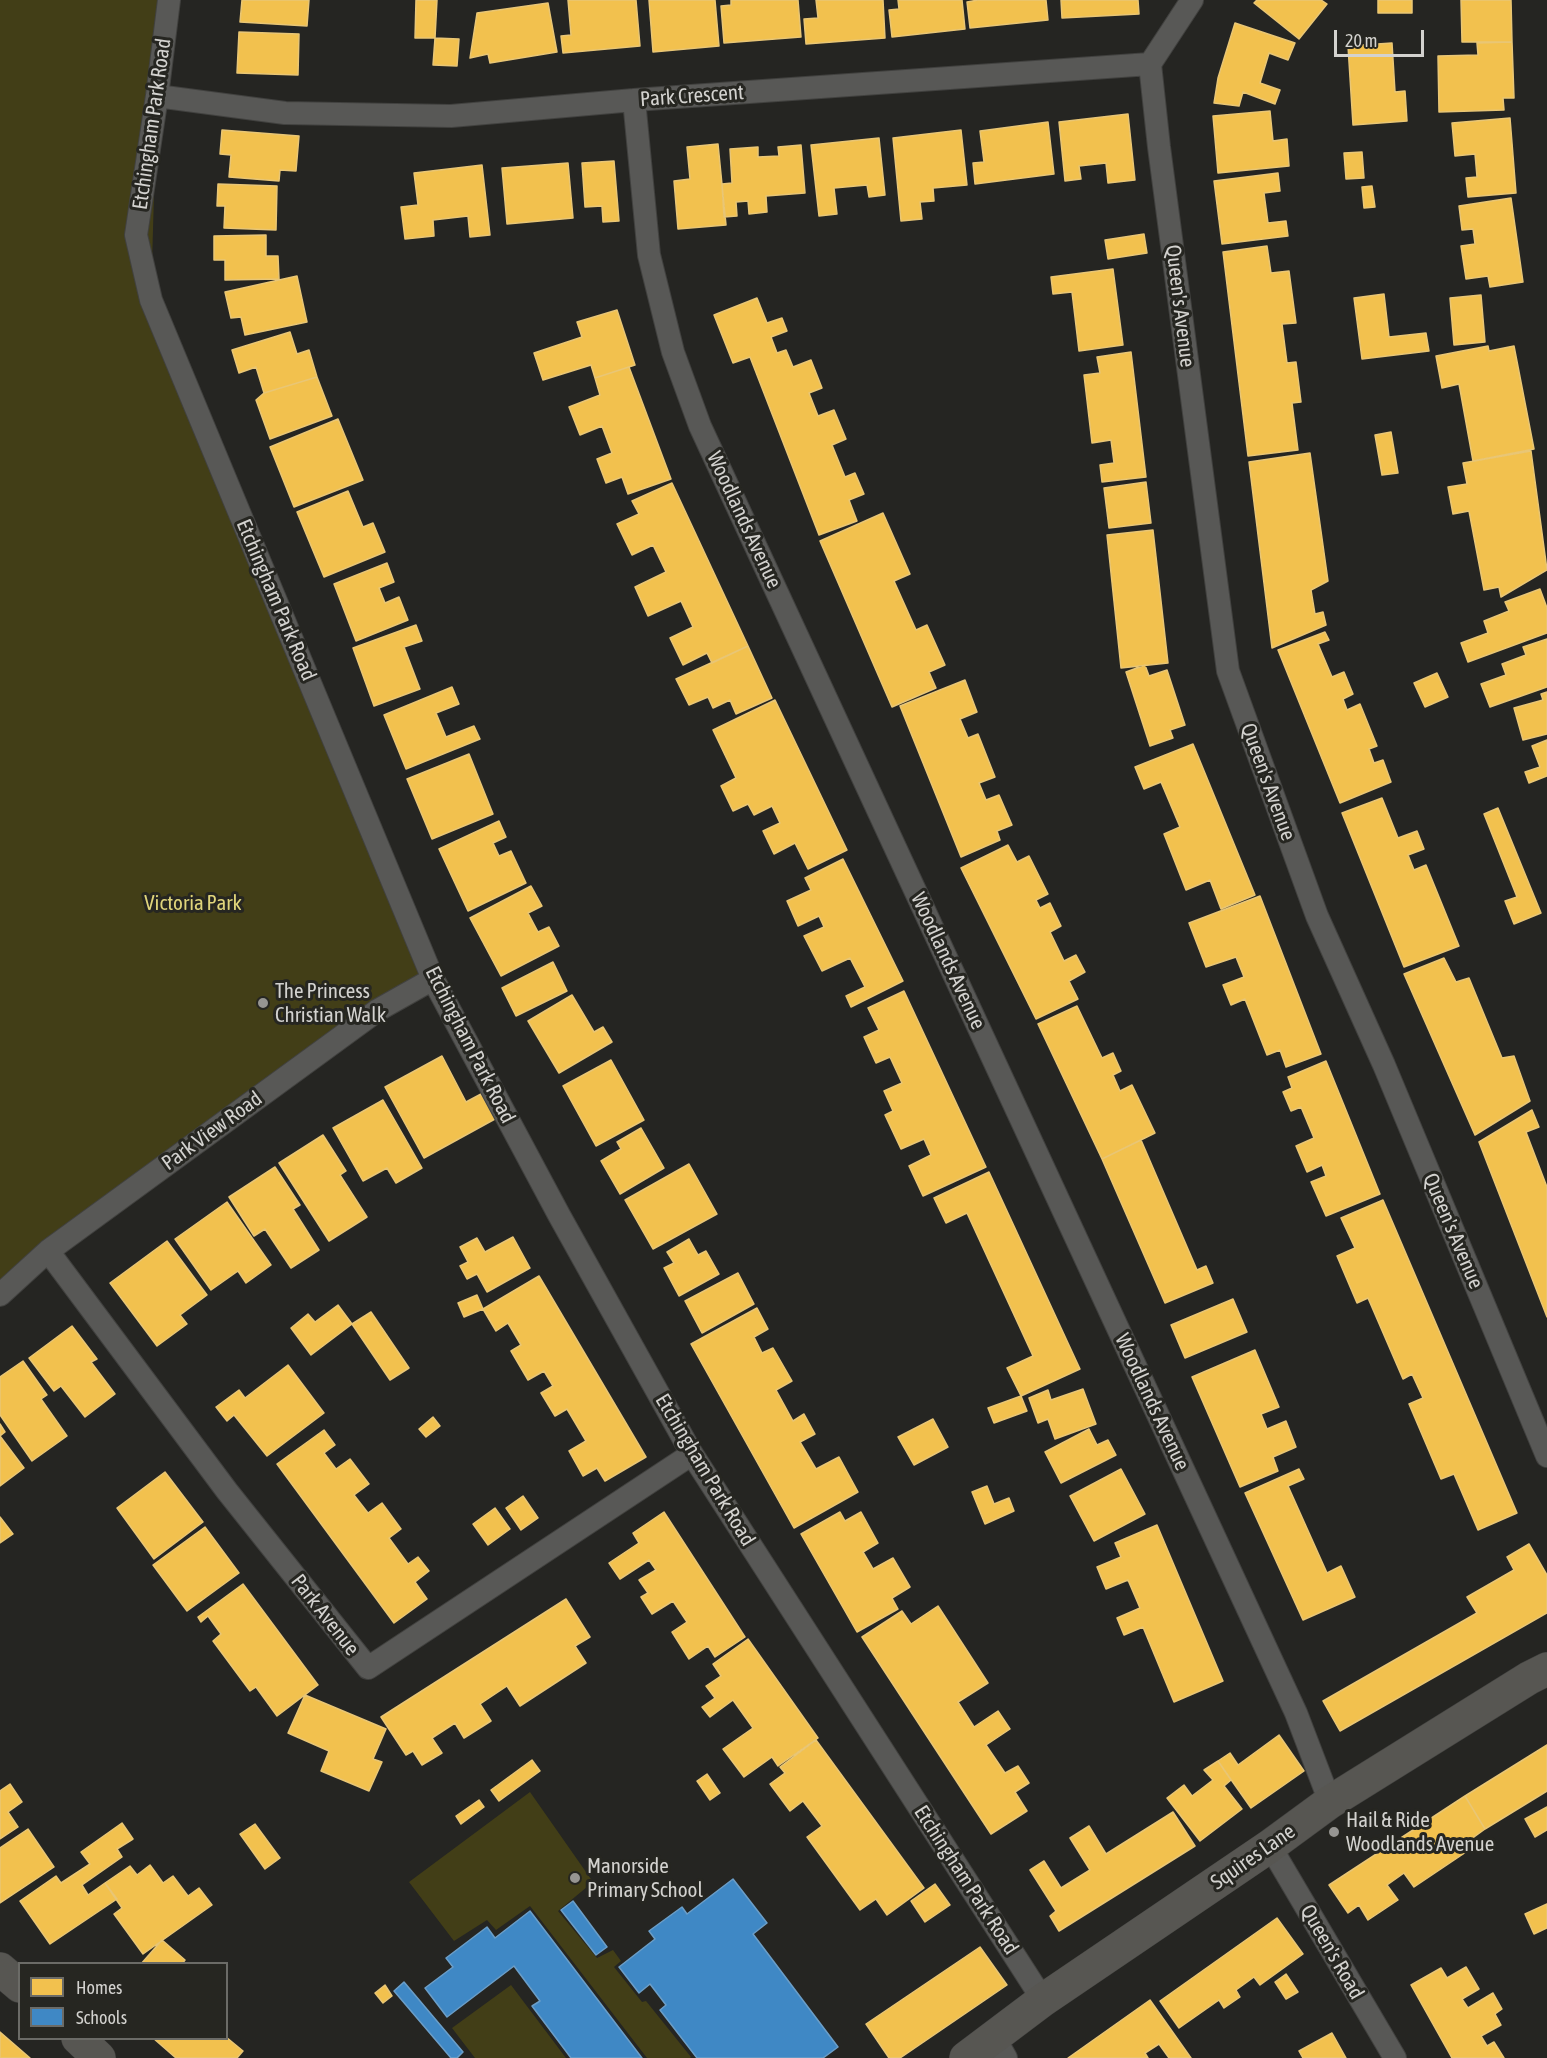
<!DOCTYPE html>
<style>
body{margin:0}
#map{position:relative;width:1547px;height:2058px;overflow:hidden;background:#252522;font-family:"Asap Condensed",sans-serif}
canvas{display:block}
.legend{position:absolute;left:18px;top:1962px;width:210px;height:78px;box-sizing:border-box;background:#262621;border:2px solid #6b6b67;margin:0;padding:8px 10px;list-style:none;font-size:18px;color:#d3d2cf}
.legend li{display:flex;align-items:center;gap:12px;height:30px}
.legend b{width:30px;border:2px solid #6b6b67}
.scale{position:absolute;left:1334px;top:30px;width:90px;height:27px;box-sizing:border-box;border:3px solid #d3d2cf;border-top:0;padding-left:8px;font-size:18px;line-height:21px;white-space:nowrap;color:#d3d2cf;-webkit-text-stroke:4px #262621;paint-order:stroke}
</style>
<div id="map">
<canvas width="1547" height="2058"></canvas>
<ul class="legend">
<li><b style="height:16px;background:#f2c14e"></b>Homes</li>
<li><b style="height:16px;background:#3f88c5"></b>Schools</li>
</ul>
<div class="scale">20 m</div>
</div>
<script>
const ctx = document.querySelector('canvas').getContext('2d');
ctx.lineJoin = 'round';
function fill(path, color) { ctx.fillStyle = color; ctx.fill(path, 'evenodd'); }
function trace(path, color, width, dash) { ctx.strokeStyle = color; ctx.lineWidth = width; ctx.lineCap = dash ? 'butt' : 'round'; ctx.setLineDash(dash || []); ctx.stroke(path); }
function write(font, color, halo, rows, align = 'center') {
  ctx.font = font + ' "Asap Condensed",sans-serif'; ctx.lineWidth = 6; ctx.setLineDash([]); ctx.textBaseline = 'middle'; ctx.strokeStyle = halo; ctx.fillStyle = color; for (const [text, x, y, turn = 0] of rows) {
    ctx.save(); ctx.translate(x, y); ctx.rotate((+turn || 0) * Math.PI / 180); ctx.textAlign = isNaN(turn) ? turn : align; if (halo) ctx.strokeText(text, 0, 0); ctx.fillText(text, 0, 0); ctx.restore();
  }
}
const green = new Path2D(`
 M0,0H167L157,90L151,299L434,979L0,1285Z
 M530,1792L593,1882L558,1911L597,1958L613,1950L621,1961L614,1967L642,2002L646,2001L691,2057L690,2058H647L530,1906L496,1930L487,1920L454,1941L409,1882Z
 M511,1985L566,2058H475L452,2028Z`);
const homes = new Path2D(`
 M242,0H309L307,26L240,22Z
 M416,0H437L435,38H415Z
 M568,0H636L640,46L563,53L561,36L571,35Z
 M649,0H715L719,46L653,52Z
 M731,0H798L801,37L724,43L721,6L731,5Z
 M816,0H883L885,38L806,44L804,19L818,18Z
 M898,0H962L965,29L892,37L889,10L899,9Z
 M978,0H1046L1048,20L970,28L967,2Z
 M1061,0H1138L1139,14L1062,18Z
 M1257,0H1321L1327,4L1299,39L1254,3Z
 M1378,0H1412V13H1378Z
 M1461,0H1511L1512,42H1462Z
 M548,3L557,52L490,63L488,54L470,58L477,13Z
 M1235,23L1295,43L1288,60L1269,53L1260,83L1280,90L1275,104L1243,92L1239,106L1214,103L1218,78Z
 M239,32L299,34L298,75L237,73Z
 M435,38L459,39L457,66L433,65Z
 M1512,42L1514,98H1503L1504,110L1439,112L1438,56L1478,55L1477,43Z
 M1392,43L1395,92L1405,91L1407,121L1353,125L1348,46Z
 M1270,111L1273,141L1287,139L1289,166L1218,173L1213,116Z
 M1128,114L1135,180L1108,183L1106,163L1079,166L1081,179L1065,181L1059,122Z
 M1510,118L1516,193L1468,197L1466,178L1477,177L1475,154L1455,156L1452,123Z
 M1048,122L1054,174L975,184L973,163L984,162L980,131Z
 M222,130L299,136L296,171L280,170L279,181L229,177L231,155L220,154Z
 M961,130L967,185L933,188L934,201L920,202L922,219L901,221L893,138Z
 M879,138L885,195L869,197L867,185L834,188L837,214L819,216L811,145Z
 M718,144L726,225L678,229L674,181L690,179L687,147Z
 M801,145L805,193L766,196L767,212L749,214L748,201L736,202L737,216L724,217L722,184L732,183L730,149L758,147V157L779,156L778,147Z
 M1362,152L1364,178L1346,179L1344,153Z
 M614,161L619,221L603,222L602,206L585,207L582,163Z
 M568,163L573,218L507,224L502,168Z
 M482,165L490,235L470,237L468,216L433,220L434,236L405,239L401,207L418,205L414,173Z
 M1278,173L1280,191L1264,193L1268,223L1286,221L1288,236L1222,244L1214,181Z
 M218,184L277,186L276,230L224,228L225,206H217Z
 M1372,186L1375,207L1364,208L1362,187Z
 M1511,198L1523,282L1490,287L1488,276L1466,279L1461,246L1475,244L1473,229L1462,230L1459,206Z
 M1144,234L1147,253L1108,259L1105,240Z
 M266,235V256H278L279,279L225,280V260H214V236Z
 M1267,246L1271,273L1289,271L1296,323L1282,324L1287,363L1296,362L1301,402L1292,403L1298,450L1248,456L1223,252Z
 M1113,269L1123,345L1079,351L1072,292L1053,294L1051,277Z
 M297,276L307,322L245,335L241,317L231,318L225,292Z
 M1384,294L1389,337L1426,333L1429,351L1362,359L1354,298Z
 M1481,295L1485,342L1454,345L1450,298Z
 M757,298L767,323L782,318L787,331L771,337L777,353L786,350L793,367L811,360L822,388L809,393L818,416L834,410L846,439L832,445L845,477L855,473L864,494L849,500L857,521L819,535L750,357L733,363L714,315Z
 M617,310L635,365L595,378L591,365L543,380L534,353L582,337L577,322Z
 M290,332L297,354L309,350L317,377L264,393L256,367L239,373L232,350Z
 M1488,346L1489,351L1514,346L1534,449L1473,461L1459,384L1442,388L1436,356Z
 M1131,352L1146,477L1102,482L1100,465L1114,463L1111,440L1092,443L1084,375L1100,373L1097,357Z
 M629,367L671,479L628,494L622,477L606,483L597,459L612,453L602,426L580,435L569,407L600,395L595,378Z
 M317,377L332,416L270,439L256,400L264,393Z
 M338,419L363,480L294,507L270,447Z
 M1391,432L1398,473L1382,475L1375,435Z
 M1531,451L1547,570L1501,597L1499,587L1484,590L1469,511L1453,514L1448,487L1467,484L1463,463Z
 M1310,453L1328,581L1311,590L1315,614L1323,612L1326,625L1272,648L1249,462Z
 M1146,482L1151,523L1109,528L1104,488Z
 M672,483L748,646L712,663L707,653L683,665L670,638L693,627L681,601L648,616L635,587L666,572L653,545L632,555L617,524L639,514L632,501Z
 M348,491L363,527L373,523L385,552L324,577L297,512Z
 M883,513L910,574L894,581L916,630L927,625L945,665L929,672L936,688L892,707L820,541Z
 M1153,530L1168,663L1121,668L1107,535Z
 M387,563L394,582L379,588L385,603L399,597L408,620L356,641L334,584Z
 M1540,589L1547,608V633L1468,662L1461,643L1488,633L1484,621L1509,611L1505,602Z
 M416,625L422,641L404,647L420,689L374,706L353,648Z
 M1325,632L1329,640L1318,644L1332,677L1344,672L1353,694L1343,699L1347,710L1360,704L1377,746L1369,749L1374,763L1383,760L1391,782L1340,803L1278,650Z
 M1547,639V687L1490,707L1481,684L1506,675L1502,664L1526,655L1523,647Z
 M748,646L772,698L736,714L730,700L713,708L708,697L689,705L676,679Z
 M1145,665L1149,676L1167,670L1185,725L1170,730L1173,738L1150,746L1126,672Z
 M1437,673L1448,697L1425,707L1414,683Z
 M965,680L977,712L960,719L968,738L978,734L995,777L979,783L986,800L999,795L1012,825L997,831L1000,840L961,857L900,706Z
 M452,687L459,704L436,713L446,737L474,726L480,739L406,769L384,715Z
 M1547,692V734L1523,740L1514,708L1543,700L1541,694Z
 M775,700L847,850L808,869L795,843L774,854L763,831L780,823L772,806L754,815L748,804L733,811L721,786L736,778L713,730Z
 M1547,740V776L1529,783L1525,772L1540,767L1532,746Z
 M1193,744L1255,895L1221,909L1210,880L1186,890L1164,834L1180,827L1161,782L1144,789L1135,767Z
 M469,754L493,814L432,839L407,779Z
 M1382,798L1398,838L1417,831L1424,849L1408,855L1414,870L1426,865L1459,946L1404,967L1342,813Z
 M1498,808L1541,913L1514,924L1505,901L1517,897L1484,814Z
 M499,821L506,837L493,843L499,856L511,851L526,883L468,911L439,849Z
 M1008,845L1017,862L1029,856L1048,894L1036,900L1040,908L1050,903L1061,926L1050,932L1064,961L1076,955L1085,972L1069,981L1078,999L1036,1019L961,868Z
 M843,859L903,981L851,1007L846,996L865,987L850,958L822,971L804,936L824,927L819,916L798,926L787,901L811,890L805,878Z
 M531,886L542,906L528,913L538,932L549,927L559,946L501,976L470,918Z
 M1260,896L1321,1054L1286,1067L1280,1050L1267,1055L1245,999L1231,1005L1223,985L1244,977L1236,957L1206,967L1189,923Z
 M1444,958L1456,982L1469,978L1502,1058L1514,1056L1530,1101L1475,1135L1404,974Z
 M553,962L567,991L516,1016L502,988Z
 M904,991L986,1167L923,1196L909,1166L931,1155L924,1139L901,1149L885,1115L893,1111L884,1091L902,1083L890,1057L876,1063L864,1037L879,1030L868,1008Z
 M572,995L594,1032L603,1027L612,1042L559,1073L528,1021Z
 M1077,1006L1102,1058L1113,1053L1121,1071L1113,1075L1120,1091L1132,1085L1155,1133L1102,1159L1038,1024Z
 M442,1056L466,1102L481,1094L495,1119L424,1158L385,1087Z
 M611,1060L644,1120L596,1146L563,1086Z
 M1326,1061L1380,1194L1326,1216L1311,1182L1326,1176L1322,1165L1307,1172L1296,1146L1314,1138L1301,1107L1291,1111L1283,1092L1292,1088L1288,1077Z
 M383,1100L422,1168L396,1183L387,1168L363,1181L333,1128Z
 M1532,1110L1539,1127L1526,1132L1547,1187V1317L1479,1142Z
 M641,1128L664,1168L620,1194L601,1161L621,1149L617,1142Z
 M323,1135L346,1171L340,1175L367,1217L329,1241L279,1163Z
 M1141,1140L1197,1270L1206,1266L1213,1283L1165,1303L1102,1159Z
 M689,1164L717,1214L653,1249L625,1200Z
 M275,1167L300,1205L293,1209L319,1250L291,1268L265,1229L254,1236L229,1197Z
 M989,1172L1080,1369L1021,1396L1007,1368L1033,1356L967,1213L946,1223L934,1198Z
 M1383,1200L1517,1513L1478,1530L1454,1474L1441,1479L1409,1404L1423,1398L1412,1374L1403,1379L1368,1298L1357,1303L1337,1256L1355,1248L1341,1218Z
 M227,1202L271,1265L246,1283L238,1271L211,1290L175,1239Z
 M513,1237L530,1268L487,1292L477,1274L467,1279L460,1266L468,1262L460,1247L477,1238L485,1252Z
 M689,1239L698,1255L706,1251L719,1274L679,1296L664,1268L674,1263L667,1252Z
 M167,1241L207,1295L180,1315L187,1324L157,1346L110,1283Z
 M738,1273L754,1304L702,1333L685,1301Z
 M539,1276L646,1457L605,1481L597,1468L583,1476L569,1451L586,1441L567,1409L555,1416L541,1393L553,1386L544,1371L528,1380L511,1351L521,1345L508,1323L496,1331L483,1309Z
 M477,1295L483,1309L464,1317L458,1303Z
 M1233,1299L1247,1332L1185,1358L1171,1325Z
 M338,1305L352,1324L311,1355L291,1328L308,1314L315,1322Z
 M757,1308L768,1329L754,1337L762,1353L773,1348L792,1381L776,1390L793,1421L804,1414L815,1434L800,1442L816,1469L839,1457L858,1492L794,1528L691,1344Z
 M371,1312L409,1368L390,1380L352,1324Z
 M72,1326L97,1359L91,1362L115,1394L85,1417L61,1386L54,1391L29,1358Z
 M1255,1350L1279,1407L1261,1414L1267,1429L1286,1421L1296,1447L1273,1457L1278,1471L1240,1487L1192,1377Z
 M23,1361L47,1395L41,1399L67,1436L32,1461L0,1415V1377Z
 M288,1365L324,1413L267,1456L234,1415L227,1421L216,1407L239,1390L245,1398Z
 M1083,1389L1096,1424L1055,1439L1048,1419L1038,1423L1029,1398L1048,1390L1051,1400Z
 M1021,1396L1027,1411L994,1423L988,1408Z
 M433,1417L440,1426L426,1437L419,1429Z
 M933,1419L948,1447L914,1465L898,1437Z
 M0,1424L5,1432L0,1436L24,1468L0,1486Z
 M1089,1429L1097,1445L1108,1440L1116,1455L1061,1483L1045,1452Z
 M324,1430L335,1445L324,1453L336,1469L350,1459L369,1484L354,1495L368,1513L382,1503L401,1529L389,1538L408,1564L418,1557L429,1571L415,1582L427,1599L394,1623L277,1464Z
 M1121,1469L1145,1514L1094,1541L1070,1496Z
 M1299,1469L1304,1479L1288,1486L1327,1573L1341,1566L1355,1597L1303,1620L1245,1493Z
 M165,1472L203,1522L154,1559L117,1508Z
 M987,1486L994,1504L1009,1498L1014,1511L985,1524L972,1492Z
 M523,1496L538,1518L521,1530L506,1508Z
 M495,1508L510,1529L488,1545L473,1524Z
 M664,1512L745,1637L715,1657L708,1646L689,1659L672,1632L687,1622L673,1601L652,1614L641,1597L648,1593L639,1580L656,1570L649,1560L620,1579L609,1563L639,1543L633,1533Z
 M840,1512L845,1521L861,1512L878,1543L863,1552L873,1569L893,1558L910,1587L892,1598L898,1609L857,1632L801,1534Z
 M0,1517L13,1534L0,1543Z
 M1157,1525L1223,1681L1174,1702L1143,1627L1124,1635L1117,1618L1140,1608L1128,1580L1106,1589L1097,1567L1121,1557L1115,1543Z
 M205,1527L239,1573L187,1611L153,1565Z
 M1529,1544L1547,1575V1613L1340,1731L1323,1701L1477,1613L1467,1597L1514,1570L1507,1557Z
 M243,1584L318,1685L277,1716L256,1687L250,1691L213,1641L221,1634L208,1616L201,1622L198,1617Z
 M566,1599L590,1637L575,1646L586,1663L520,1706L507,1686L480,1704L491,1721L464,1738L455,1723L432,1738L442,1753L422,1765L413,1751L406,1755L381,1717Z
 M938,1606L988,1683L958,1702L974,1727L998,1711L1010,1729L986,1745L1005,1773L1018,1766L1029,1783L1015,1792L1027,1811L991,1834L862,1637L902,1611L911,1624Z
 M748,1639L818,1738L778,1766L772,1757L744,1777L723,1749L753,1728L733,1700L710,1717L702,1707L715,1698L706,1686L721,1676L713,1664Z
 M305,1695L386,1729L373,1759L382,1762L369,1791L321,1771L329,1751L288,1733Z
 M1279,1735L1304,1771L1251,1808L1218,1761L1230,1753L1238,1765Z
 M816,1740L924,1888L887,1915L876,1899L860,1910L807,1837L822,1826L803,1801L790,1811L770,1784L785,1773L780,1767Z
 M1547,1745V1791L1485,1829L1465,1796Z
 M532,1760L540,1771L499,1801L491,1790Z
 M1218,1761L1231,1780L1224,1786L1242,1809L1200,1841L1167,1798L1184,1785L1192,1796L1213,1780L1204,1770Z
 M707,1774L720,1793L710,1800L697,1781Z
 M10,1784L22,1802L8,1812L18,1827L0,1839V1791Z
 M1465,1796L1485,1829L1474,1837L1478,1844L1414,1887L1404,1873L1387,1885L1398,1900L1368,1920L1359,1905L1348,1913L1329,1885Z
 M479,1800L484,1807L461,1824L456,1816Z
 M1547,1807V1830L1535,1837L1525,1819Z
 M1173,1812L1195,1846L1059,1931L1050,1916L1056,1911L1030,1870L1044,1861L1061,1888L1090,1870L1070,1838L1089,1826L1106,1854Z
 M122,1823L133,1839L117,1849L122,1857L82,1885L88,1895L105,1883L117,1899L50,1944L20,1901L56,1876L61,1883L90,1864L81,1852Z
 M255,1824L280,1858L265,1869L240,1834Z
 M28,1829L54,1867L0,1903V1848Z
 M150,1865L163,1883L173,1876L188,1896L199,1888L212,1905L143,1954L114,1914L122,1908L105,1883L130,1866L137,1875Z
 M935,1884L950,1905L925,1922L911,1901Z
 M1547,1904V1928L1534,1934L1525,1914Z
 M1277,1918L1303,1954L1260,1985L1254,1977L1236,1990L1240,1997L1224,2008L1219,2000L1179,2028L1160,2001Z
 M162,1940L185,1960L182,1964H141Z
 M980,1947L1007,1985L900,2058H889L866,2024Z
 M1466,1967L1479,1989L1462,1999L1468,2008L1493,1993L1502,2009L1495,2014L1501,2025L1481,2036L1487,2046L1494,2042L1504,2058H1452L1411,1985L1441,1968L1447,1978Z
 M1286,1974L1298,1992L1286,1999L1275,1982Z
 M385,1985L392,1996L383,2003L375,1993Z
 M1150,2000L1191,2058H1169L1159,2044L1145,2053L1148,2058H1068Z
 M0,2032L30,2058H0Z
 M1332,2033L1346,2058H1303L1299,2051Z
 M226,2037L243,2051L237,2058H176L153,2038H226Z`);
const schools = new Path2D(`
 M733,1879L767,1923L753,1934L838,2047L823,2058H697L660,2010L666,2005L650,1984L639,1993L619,1967L655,1939L649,1931L682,1907L687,1914Z
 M573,1901L607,1947L596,1955L561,1910Z
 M530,1911L642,2058H571L532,2006L540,2001L514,1966L447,2017L425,1988L453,1967L446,1958L487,1927L495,1938Z
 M404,1982L463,2052L457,2058H451L394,1991Z`);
const street = new Path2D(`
 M169,0L157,96L136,235L151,300L433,979L559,1215L692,1454L1043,2000
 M1150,64L1159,147L1228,671L1317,916L1384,1065L1547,1456
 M157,96L285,113L451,116L634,100L1150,64L1192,0
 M634,100L649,255L673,352L700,426L1296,1713L1330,1802
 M48,1251L227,1491L368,1668L692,1454
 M0,1295L48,1251L378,1010L433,979
 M1270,1846L1395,2058
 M994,2037L1006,2058`);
const secondary = new Path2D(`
 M0,1969L20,1986
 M78,2038L99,2058
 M966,2058L1043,2000L1270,1846L1330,1802L1529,1678L1547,1669`);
const markers = [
 [263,1003,6,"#969592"],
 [1334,1832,6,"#969592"],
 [575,1878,6,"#969592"]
];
const streetNames = [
 ["Park Crescent",692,96,-4],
 ["Etchingham Park Road",152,124,-82],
 ["Queen's Avenue",1180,306,83],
 ["Woodlands Avenue",744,520,65],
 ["Etchingham Park Road",276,600,67],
 ["Queen's Avenue",1268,782,70],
 ["Woodlands Avenue",948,961,65],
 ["Etchingham Park Road",470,1045,63],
 ["Park View Road",212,1131,-36],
 ["Queen's Avenue",1453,1231,67],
 ["Woodlands Avenue",1152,1402,65],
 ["Etchingham Park Road",705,1470,59],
 ["Park Avenue",325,1615,52],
 ["Squires Lane",1253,1857,-35],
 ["Etchingham Park Road",966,1880,57],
 ["Queen's Road",1332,1952,60]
];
const parkNames = [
 ["Victoria Park",193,903]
];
const poiNames = [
 ["The Princess",275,991],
 ["Christian Walk",275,1015],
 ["Hail & Ride",1346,1820],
 ["Woodlands Avenue",1346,1844],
 ["Manorside",587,1866],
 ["Primary School",587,1890]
];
fill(green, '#423e17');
fill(homes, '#f2c14e');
trace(homes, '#e9c675', 1.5);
fill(schools, '#3f88c5');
trace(schools, '#6b9ec8', 1.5);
trace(street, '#41413f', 24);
trace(secondary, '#41413f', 34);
trace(street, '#585856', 22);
trace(secondary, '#575652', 33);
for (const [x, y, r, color] of markers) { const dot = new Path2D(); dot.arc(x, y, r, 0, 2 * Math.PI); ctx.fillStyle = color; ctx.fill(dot); trace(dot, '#262621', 2); }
write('21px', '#d3d2cf', '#262621', streetNames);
write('21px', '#e0d57b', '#262621', parkNames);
write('21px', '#d3d2cf', '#262621', poiNames, 'left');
</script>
